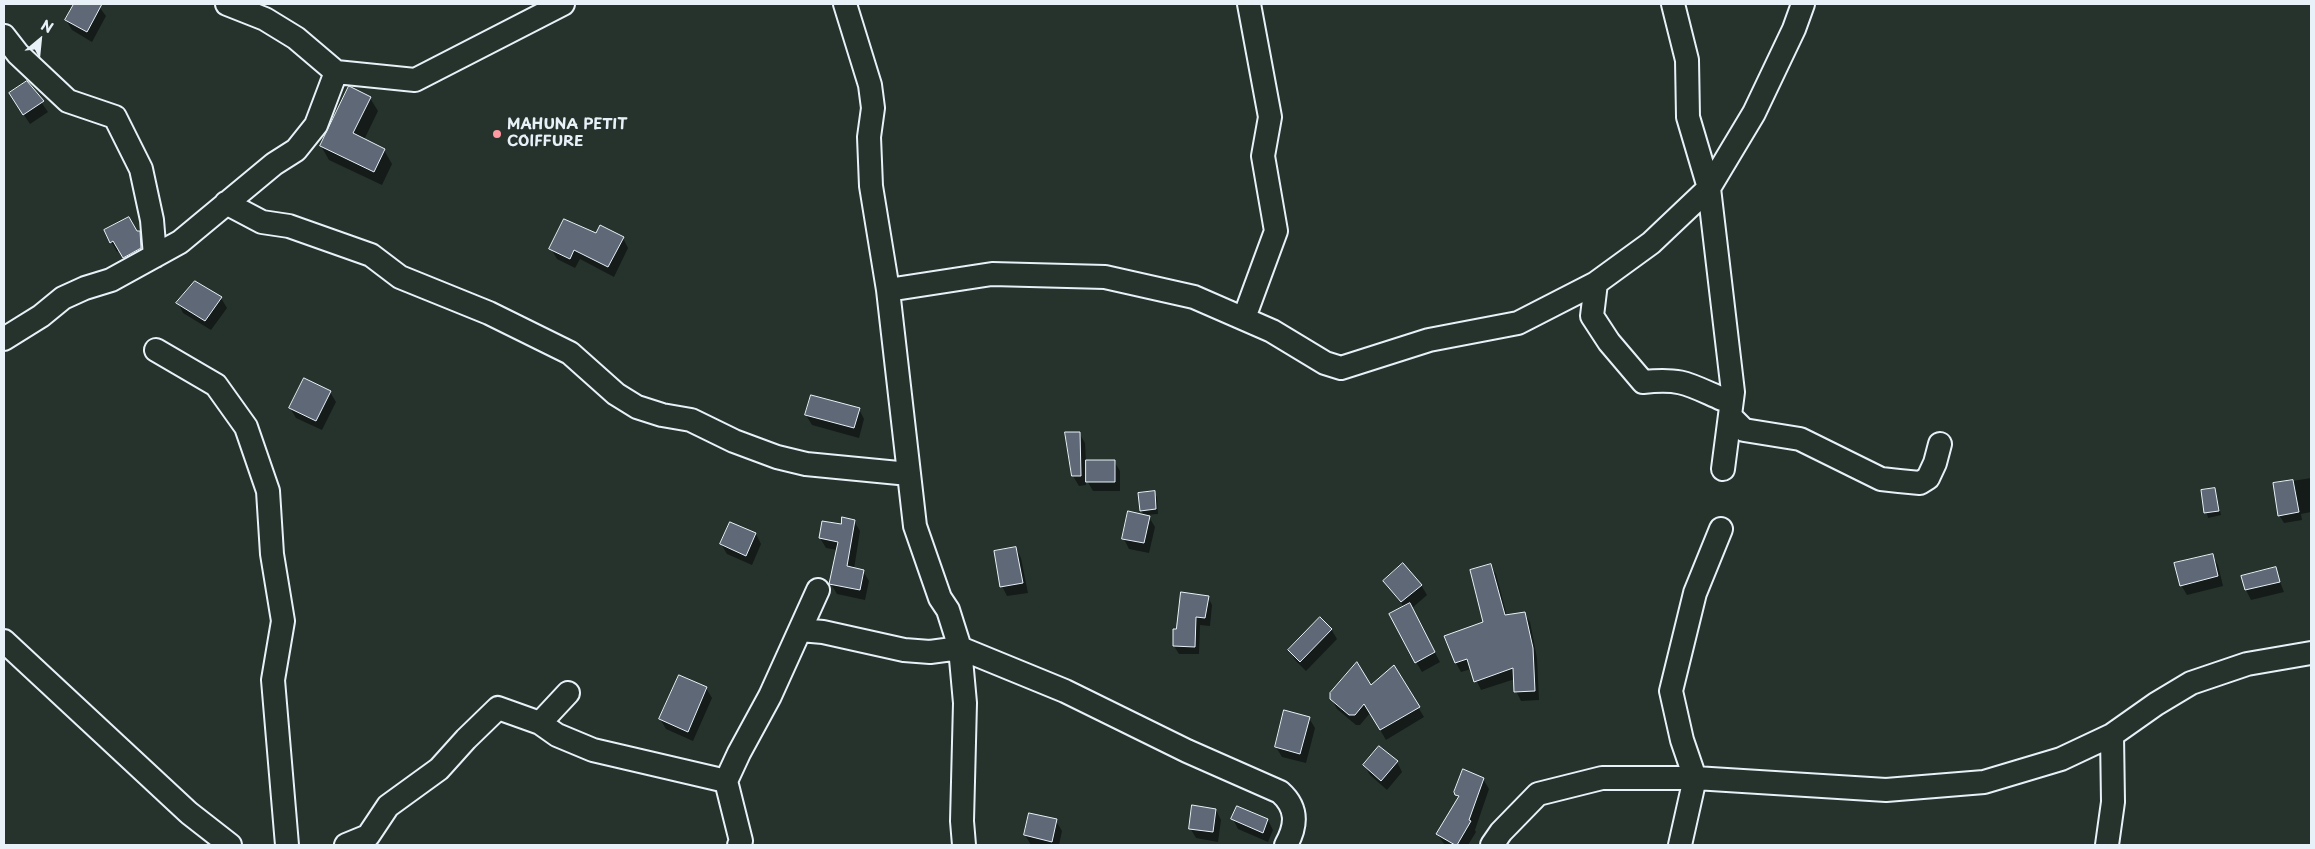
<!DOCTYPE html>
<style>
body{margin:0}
#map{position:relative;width:2315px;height:849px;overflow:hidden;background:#26332d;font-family:"Playpen Sans",sans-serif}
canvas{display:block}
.frame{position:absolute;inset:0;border:5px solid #e8f1f8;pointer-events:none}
.north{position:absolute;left:15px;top:15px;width:50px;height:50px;-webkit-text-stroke:4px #26332d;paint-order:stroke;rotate:28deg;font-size:14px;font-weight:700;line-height:20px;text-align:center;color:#e8f1f8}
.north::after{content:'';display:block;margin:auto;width:18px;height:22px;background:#e8f1f8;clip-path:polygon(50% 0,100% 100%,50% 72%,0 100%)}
</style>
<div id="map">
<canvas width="2315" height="849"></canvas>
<div class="frame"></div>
<div class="north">N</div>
</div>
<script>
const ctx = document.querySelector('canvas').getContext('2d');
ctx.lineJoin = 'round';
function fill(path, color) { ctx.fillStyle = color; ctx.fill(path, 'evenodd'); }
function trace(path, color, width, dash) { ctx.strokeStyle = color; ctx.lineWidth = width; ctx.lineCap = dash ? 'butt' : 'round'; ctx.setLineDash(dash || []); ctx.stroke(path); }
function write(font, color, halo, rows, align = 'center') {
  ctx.font = font + ' "Playpen Sans",sans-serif'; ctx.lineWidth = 5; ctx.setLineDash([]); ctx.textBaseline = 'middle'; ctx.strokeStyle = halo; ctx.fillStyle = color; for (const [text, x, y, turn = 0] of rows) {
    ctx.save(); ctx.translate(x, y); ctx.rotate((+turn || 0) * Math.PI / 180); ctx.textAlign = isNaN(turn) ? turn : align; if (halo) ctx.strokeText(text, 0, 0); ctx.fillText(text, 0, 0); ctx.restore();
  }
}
const shadow = new Path2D(`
 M76,4H97L106,16L92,42L72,30L66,20Z
 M27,82L48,112L30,124L16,103Z
 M370,98L378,111L364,140L384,150L392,164L382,185L329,160L321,146Z
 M105,231L139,232L141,236L139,234L140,255H143L141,236L145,242L146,259L130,267L120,250L117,252Z
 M596,235L623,238L628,248L614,277L580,259L575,268L557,259L551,249Z
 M196,282L221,298L227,308L211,330L183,313L178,303Z
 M330,392L336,402L322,430L296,418L290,408Z
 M859,409L864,419L859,438L812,425L806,415Z
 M1066,433H1079L1085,443L1086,462L1114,461L1120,471V491H1093L1086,479V485L1079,486L1073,476Z
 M2311,478V512L2301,514L2302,520L2284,523L2279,515L2274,484Z
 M2215,489L2221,515L2208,518L2202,491Z
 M1154,493L1157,497L1158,514L1144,515L1141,510Z
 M1149,517L1155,527L1149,553L1129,549L1124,539Z
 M854,521L860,531L854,569L863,571L869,581L865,600L837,594L831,584L837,550L826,548L820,538Z
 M730,523L756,534L761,544L752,565L727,554L721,544Z
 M1016,548L1021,558L1028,593L1007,596L1002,586Z
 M2212,555L2218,565L2223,586L2187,595L2181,585Z
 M1490,565L1496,574L1507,616L1524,613L1530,622L1537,658L1539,700L1521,701L1516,691L1515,679L1481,690L1471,669L1461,672L1456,663L1485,622Z
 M2275,569L2284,592L2251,600L2246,590Z
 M1384,581L1421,585L1427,595L1411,609L1440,662L1422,672L1416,662L1404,607Z
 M1208,597L1212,605L1210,626L1200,625L1199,654H1179L1174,646Z
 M1331,629L1337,639L1306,671L1295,660L1290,650Z
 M1394,667L1424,717L1386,740L1370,713L1360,725H1356L1337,709L1331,698L1370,686Z
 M706,688L712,698L693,741L666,729L660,719Z
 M1309,718L1315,728L1306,763L1282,757L1276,747Z
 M1397,762L1402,772L1387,790L1370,775L1364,765Z
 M1483,779L1489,789L1475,830L1476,832L1468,845H1445L1437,834L1459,799L1456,795Z
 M1216,810L1221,820L1218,842L1196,838L1190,828Z
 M1233,819L1268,820L1273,830L1268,842L1238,829Z
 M1056,821L1062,831L1059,845H1031L1025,835Z`);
const building = new Path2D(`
 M74,4H102L87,32L65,20Z
 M27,81L44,101L23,115L9,93Z
 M349,86L371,97L353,133L385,149L374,172L320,146Z
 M129,217L137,231H140L141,248L123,258L113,241L110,243L104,230Z
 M564,219L596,233L600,225L624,237L608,267L574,250L570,259L549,249Z
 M195,281L222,297L205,321L176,303Z
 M304,378L331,391L316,421L289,408Z
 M811,395L860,408L854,428L805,415Z
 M1065,432H1080L1081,476H1072Z
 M1086,460H1115V482H1086Z
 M2293,480L2299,512L2278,516L2273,483Z
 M2215,488L2219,511L2204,513L2201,490Z
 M1155,491L1156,509L1140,511L1138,493Z
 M1128,511L1150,516L1144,543L1122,539Z
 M842,517L855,520L847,566L864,570L860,590L829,584L838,542L819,538L822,521L841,524Z
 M730,522L756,533L746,556L720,544Z
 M1016,547L1023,583L1000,587L994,551Z
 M2213,554L2218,576L2180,586L2174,563Z
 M1403,563L1422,585L1401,602L1383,581Z
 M1491,564L1505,615L1525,612L1533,648L1535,691L1514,692L1513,668L1474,682L1467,659L1455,663L1444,636L1483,622L1470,570Z
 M2276,567L2280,582L2245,590L2241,576Z
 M1181,592L1209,596L1205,618L1196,617L1195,647L1173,646V629H1176Z
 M1410,603L1435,652L1415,663L1389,614Z
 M1320,617L1332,629L1300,662L1288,650Z
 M1357,662L1371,685L1394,665L1420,707L1380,730L1364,704L1355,715H1349L1330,699V693Z
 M679,675L707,687L688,732L659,719Z
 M1284,710L1310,717L1300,754L1275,747Z
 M1379,746L1398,761L1381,781L1363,765Z
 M1463,769L1484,778L1469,820L1471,821L1457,845H1455L1436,834L1459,796L1455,795L1454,792Z
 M1192,805L1216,809L1213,832L1189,829Z
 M1237,806L1268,819L1263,833L1231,819Z
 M1029,813L1057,819L1052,842L1024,835Z`);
const minor = new Path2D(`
 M227,4L265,19L296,38L336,72
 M845,4L870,85L873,108L869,137L871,186L888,290L915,526L940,598L948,610L960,648L965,703L962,821L964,845
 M1673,4L1687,60L1688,117L1709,188L1733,392L1723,469
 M4,36L18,54L68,101L115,117L141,169L152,220L155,256
 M226,203L262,222L289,226L371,255L400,277L489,313L570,353L616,394L637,407L662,415L691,420L734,441L777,457L806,464L909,474
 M1596,283L1592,316L1609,342L1643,382C1682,378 1688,384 1722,399L1733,392
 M888,290L992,274L1105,277L1194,297L1272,331L1325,363L1341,368L1429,340L1518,323L1596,283L1651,243L1709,188L1754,113L1794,29L1803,4
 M1244,318L1276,231L1263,156L1270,117L1249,4
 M4,339L41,316L63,298L85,288L111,280L180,242L274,164L296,150L316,125L336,72L415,80L563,4
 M156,350L216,385L246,427L268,491L272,554L283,621L273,680L287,845
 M1730,416L1744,430L1800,439L1881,479L1899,481L1920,483L1928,478L1935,463L1940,444
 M800,630L823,632L904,650L930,652L960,648L1065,691L1187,751L1280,792C1298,808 1297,825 1286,845
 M4,641L189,813L230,845
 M540,723L557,735L593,750L726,781L741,841L739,845
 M726,781L739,753L770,696L818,590
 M346,845L368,836L388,806L439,769L466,739L498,708L540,723L568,693
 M1492,845L1501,832L1538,794L1602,778H1695L1886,790L1984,782L2061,759L2112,735L2156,704L2191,683L2247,664L2311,653
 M1680,845L1695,778L1682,740L1671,691L1695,593L1721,529
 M2107,845L2113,802L2112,735`);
const markers = [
 [497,134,5,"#ff9aa2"]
];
const poiNames = [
 ["MAHUNA PETIT",507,125],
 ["COIFFURE",507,142]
];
fill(shadow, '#0007');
fill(building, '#5f6876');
trace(building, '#e8f1f8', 1);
trace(minor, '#e8f1f8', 26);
trace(minor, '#26332d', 22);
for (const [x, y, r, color] of markers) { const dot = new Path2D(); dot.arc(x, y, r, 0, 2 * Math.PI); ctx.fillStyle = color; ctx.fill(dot); trace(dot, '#26332d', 2); }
write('bold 15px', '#e8f1f8', '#26332d', poiNames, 'left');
</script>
